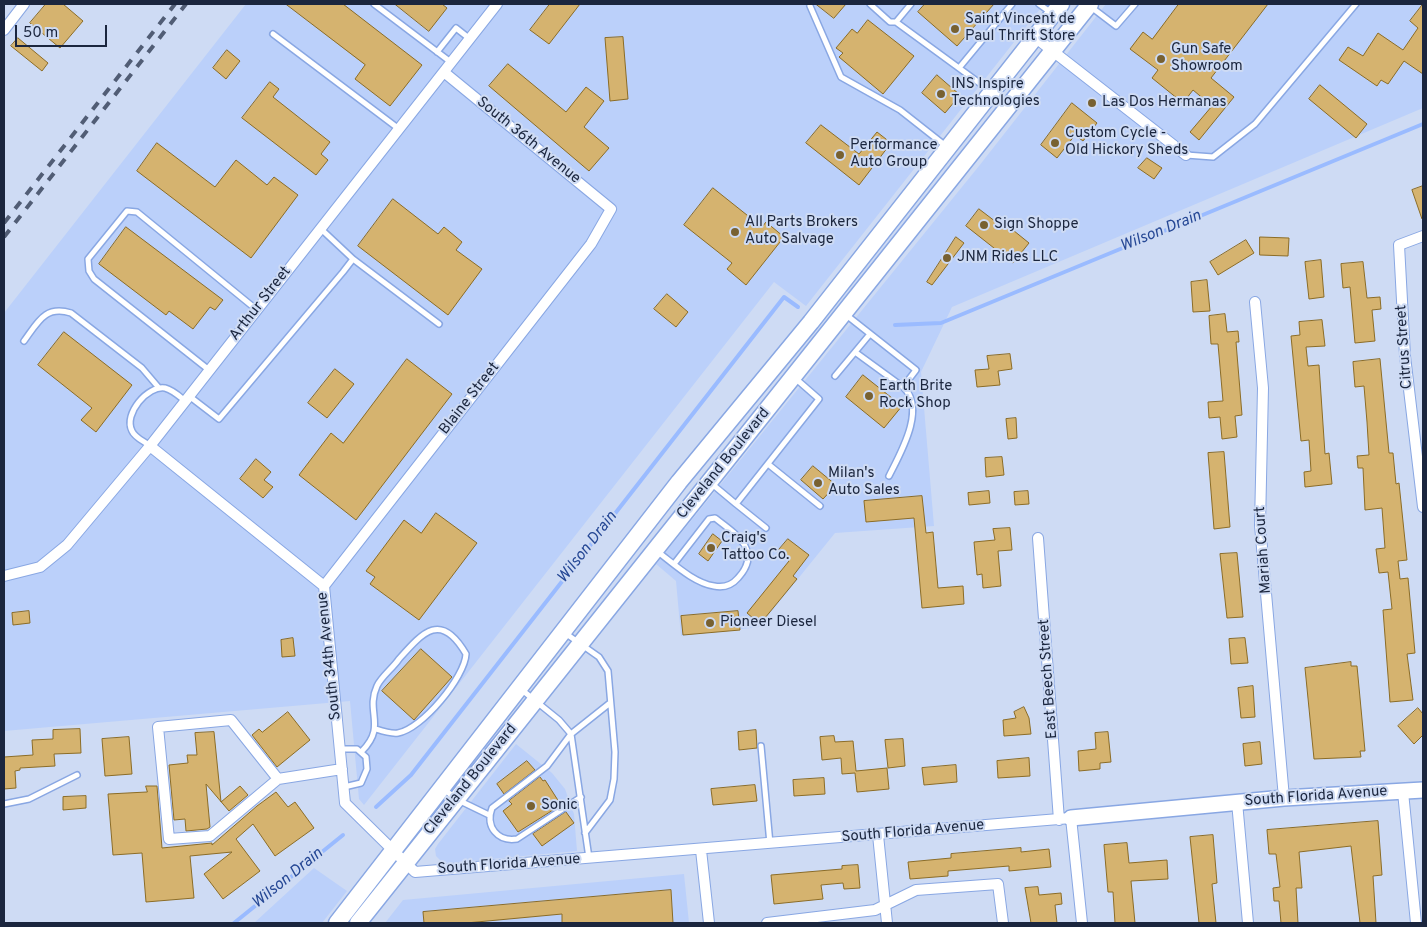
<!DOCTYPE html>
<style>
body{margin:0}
#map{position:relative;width:1427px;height:927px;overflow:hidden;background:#cedbf4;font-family:Overpass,sans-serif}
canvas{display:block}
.frame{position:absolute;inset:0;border:5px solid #1b263e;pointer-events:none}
.scale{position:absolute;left:15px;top:25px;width:92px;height:22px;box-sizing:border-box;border:2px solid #1b263e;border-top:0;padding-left:6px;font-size:15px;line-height:18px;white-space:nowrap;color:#1b263e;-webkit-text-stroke:4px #cedbf4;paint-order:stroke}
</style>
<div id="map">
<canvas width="1427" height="927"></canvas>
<div class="frame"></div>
<div class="scale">50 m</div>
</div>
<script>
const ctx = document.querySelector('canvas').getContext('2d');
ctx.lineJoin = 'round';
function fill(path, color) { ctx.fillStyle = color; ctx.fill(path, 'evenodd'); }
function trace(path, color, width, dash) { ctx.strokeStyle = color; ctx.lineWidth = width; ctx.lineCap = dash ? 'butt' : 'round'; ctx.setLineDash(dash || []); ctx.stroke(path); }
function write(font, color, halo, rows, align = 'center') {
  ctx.font = font + ' Overpass,sans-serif'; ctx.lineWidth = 4; ctx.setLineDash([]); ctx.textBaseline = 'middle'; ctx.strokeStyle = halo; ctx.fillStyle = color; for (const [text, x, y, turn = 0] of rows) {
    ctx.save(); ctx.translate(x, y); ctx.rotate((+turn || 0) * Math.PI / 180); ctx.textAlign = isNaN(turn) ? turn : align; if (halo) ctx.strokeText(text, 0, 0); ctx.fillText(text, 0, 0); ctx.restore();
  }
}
const built = new Path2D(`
 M246,4H1044L806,306L774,282L364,805L359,799L350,701L4,731V313Z
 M1106,4H1423V108L952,307L921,372L934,526L835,533L759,627L681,636L676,581L656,564L979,166Z
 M516,744L552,773L565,789L574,814L577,851L448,863L441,861L436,856L435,849L438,844Z
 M314,868L347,891L322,923H254Z
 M684,874L689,923H385L403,900Z`);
const stream = new Path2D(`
 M895,325L941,323L1423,124
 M376,807L411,775L784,297L798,307
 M234,923L343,835`);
const building = new Path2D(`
 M46,4H63L83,21L60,48L30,23Z
 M286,4H343L422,65L390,106L355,79L365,65Z
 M395,4H442L447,8L429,31Z
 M550,4H580L549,44L530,30Z
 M816,4H846L834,18Z
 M925,4H994L957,46L918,12Z
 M1179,4H1268L1211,78L1234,97L1199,140L1190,132L1212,106L1193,90L1183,103L1152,78L1158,70L1130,49L1143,32L1152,39Z
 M1423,4V74L1404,61L1388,84L1381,80L1377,86L1339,60L1348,47L1363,56L1378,33L1403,50L1418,28L1410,21Z
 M868,20L914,56L883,94L839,57L843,53L836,48L852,29L857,33Z
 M623,37L628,99L610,101L605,38Z
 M18,38L48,63L42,71L11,46Z
 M227,50L240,61L226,79L213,68Z
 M508,64L566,112L586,87L604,101L584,127L609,148L589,171L489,86Z
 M937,75L960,95L945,113L922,93Z
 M270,82L279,89L273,97L330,142L321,154L328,160L316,175L242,118Z
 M1320,85L1367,124L1356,138L1309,99Z
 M1072,103L1097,123L1083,141L1075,135L1057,158L1041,145Z
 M821,125L859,154L877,132L891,143L859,185L806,143Z
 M157,143L215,187L236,160L267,185L274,177L298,195L251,258L137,171Z
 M1147,158L1162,168L1154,179L1138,168Z
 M1423,186V219H1422L1412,190Z
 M713,188L762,227L766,222L784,237L746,285L727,269L732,263L684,225Z
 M393,199L438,234L444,227L462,242L456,250L482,269L448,315L358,246Z
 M979,209L1000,225L1003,222L1029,243L1013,263L966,226Z
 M126,227L223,300L215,310L210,307L193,329L169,311L166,315L99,264Z
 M956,237L964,243L932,285L927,282Z
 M1260,237L1289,238L1288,256L1260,255Z
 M1246,240L1254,253L1218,275L1210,262Z
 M1321,260L1324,297L1309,299L1305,262Z
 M1363,262L1367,298L1380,297L1381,309L1372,310L1375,341L1355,343L1350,287L1343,288L1341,264Z
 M1207,280L1210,311L1193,312L1191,282Z
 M667,294L688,312L676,327L654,309Z
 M1225,314L1227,332L1238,331L1239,342H1236L1242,415L1235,416L1237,437L1222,439L1220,417L1209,418L1208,402L1223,401L1218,344H1211L1209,316Z
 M1322,320L1325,346L1306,347L1308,366L1319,365L1325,454L1329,453L1332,484L1305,487L1304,472L1311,471L1309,440L1301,441L1291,336L1300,335L1299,322Z
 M64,332L132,385L96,432L81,420L92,408L38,365Z
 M1010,354L1012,369L998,371L1000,385L977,387L975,370L989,369L987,356Z
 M407,359L452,394L356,520L299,475L331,433L343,443Z
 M1380,359L1389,453H1393L1396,484L1399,483L1407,560L1398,561L1400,579L1408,578L1415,653L1407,654L1413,700L1390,702L1383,610L1392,609L1388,572L1379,573L1376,549L1385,548L1382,508L1365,510L1363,468H1358L1357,456L1369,455L1367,422L1364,386L1355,387L1353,362Z
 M335,369L354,384L327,418L308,403Z
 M863,375L902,406L884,428L846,397Z
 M1016,418L1017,438L1008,439L1006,419Z
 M1224,452L1230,527L1214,529L1208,453Z
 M1002,457L1004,475L986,477L985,458Z
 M256,459L271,472L264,480L273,487L263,498L240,479Z
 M813,466L836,485L823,499L801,480Z
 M989,491L990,503L969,505L968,493Z
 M1028,491L1029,504L1015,505L1014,492Z
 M922,496L926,533L933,532L938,588L963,586L964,604L922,608L914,518L866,522L864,501Z
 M436,513L477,543L419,620L370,584L375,577L366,571L404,520L421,533Z
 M1010,528L1012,550L998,551L1001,586L983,588L982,574L977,575L974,542L995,540L993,529Z
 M713,534L722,541L708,561L699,554Z
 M788,539L809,555L793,576L797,579L760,624L747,613L789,561L777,552Z
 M1237,553L1243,617L1227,618L1220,554Z
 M29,611L30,623L13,625L12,613Z
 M738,611L740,630L683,635L681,616Z
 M293,638L295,656L282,657L281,640Z
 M1245,638L1248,663L1231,664L1229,639Z
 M421,649L452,677L414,720L382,691Z
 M1351,662V666H1357L1365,751H1360L1361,757L1314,759L1305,668Z
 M1253,686L1255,717L1241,718L1238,688Z
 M1024,707L1029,718L1031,734L1004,736L1003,720L1016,718L1014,712Z
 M1418,708L1423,714V735L1414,744L1398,726Z
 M288,712L310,740L277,767L252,735L259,729L262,732Z
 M80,729L81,753L54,754L55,766L20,768V770L15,771L16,788L4,789V757L33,755L32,740L53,739V730Z
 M756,730L757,748L739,750L738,732Z
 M214,732L221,802L240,786L248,795L229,811L206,784L210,827L207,829L186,831L185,819L174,820L169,765L188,763L187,755H197L195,733Z
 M1108,732L1111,762L1100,763V769L1079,771L1078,751L1096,749L1095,733Z
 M834,736L835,742L853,741L856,771L887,768L889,789L857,792L855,773L842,774L841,758L822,760L820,737Z
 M129,737L132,774L105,776L102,739Z
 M903,739L905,766L888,768L885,740Z
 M1260,742L1262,764L1245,766L1243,744Z
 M1029,758L1030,776L998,778L997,761Z
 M527,761L535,770L504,794L497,784Z
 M956,765L957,782L924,785L922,768Z
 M540,777L543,781L545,780L561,805L518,832L503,811L512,804L509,801Z
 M824,778L825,794L794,796L793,780Z
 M755,785L757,801L713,805L711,789Z
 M146,786H157L162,848L212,843V845L257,806L276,792L288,807L295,802L314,828L275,856L253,824L236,839L260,871L223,899L204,874L232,852L190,856L194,898L146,902L142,853L113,855L108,794L147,792Z
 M86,796V808L63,810V797Z
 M566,812L574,823L542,846L533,834Z
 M1378,821L1382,875L1373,876L1376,923H1360L1351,846L1299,852L1302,888H1296L1298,923H1281L1279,901H1274L1273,888L1280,887L1276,854H1269L1267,830Z
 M1213,835L1217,883L1212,884L1216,923H1199L1190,837Z
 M1127,843L1129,863L1167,860L1168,879L1131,881L1135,923H1115L1113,892H1108L1104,845Z
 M1021,848V852L1049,849L1051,867L1009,871V866L948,871V876L910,879L908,862L951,858V854Z
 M858,865L860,888L844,889L843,883L821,885L823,899L774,904L771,875L842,869V866Z
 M1038,887L1039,895L1061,893L1062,904L1055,905L1057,923H1031L1025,888Z
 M671,890L673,923H562V914L466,923H424L423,912Z`);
const lane = new Path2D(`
 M374,4L452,63
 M870,4L890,22H896L989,90
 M1039,4L1050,12
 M810,6L841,77L900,110L947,147
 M1091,7L1116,26L1135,4
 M896,22L911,4
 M273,34L399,129
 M437,52L456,28L470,39
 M959,68L1012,4
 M1186,155L1213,157L1255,124L1356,4
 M353,259L439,324
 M24,341C38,322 45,305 71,313L142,368L159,388
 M855,352L870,334
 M209,370L94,279L89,271L88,259L127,211L137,212L257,310
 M835,376L855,352L903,387L916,370L845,314
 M189,396L219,419L343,272L353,259L321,229
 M150,446C144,441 135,438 132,431C123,414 148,385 165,388C173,390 179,396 185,401
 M768,464L820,506
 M889,476C900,454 927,408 903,387
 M712,484L736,504L819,399L795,378
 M736,504L766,528
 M658,552C674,564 694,583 714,586C724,588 732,585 738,578C763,551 736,534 715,518L709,519L674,564
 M565,633L599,657L608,671L615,752L614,779L610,800L585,833
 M522,690L559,720L571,734L589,858
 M761,746L770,844
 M339,749H357L366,757L367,769L361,783L344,787
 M362,751C387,726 365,712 377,686C381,677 393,668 399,659C423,632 441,611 466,654C465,677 422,729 398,733C392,734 382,731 376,729
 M444,789L456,799L489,815
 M581,797L517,839C498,842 485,827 492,808L547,766L571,734L610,703
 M4,804L29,799L77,775`);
const street = new Path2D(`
 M4,30L24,4
 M1036,38L1186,155
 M1423,236L1399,245L1405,356L1423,507
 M1255,302L1263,388L1260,525L1284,798
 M150,446L324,586L345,803L415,872L1071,818L1082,923
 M1038,538L1059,820
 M4,576L40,567L67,545L150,446L497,4
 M324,586L591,244L611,209L445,73
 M231,720L278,779L210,836L169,839L158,727Z
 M278,779L342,769
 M1403,792L1416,923
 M1237,802L1248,923
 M878,835L887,923
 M701,850L709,923
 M767,923L875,910L916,890L998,884L1003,923`);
const secondary = new Path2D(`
 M1071,818L1284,798L1423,790`);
const primary = new Path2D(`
 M337,923L679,482L811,322L1061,4
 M358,923L1090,4`);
const rail = new Path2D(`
 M4,223L175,4
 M4,237L186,4`);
const markers = [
 [955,29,5,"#786131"],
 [1161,59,5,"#786131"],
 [941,94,5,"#786131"],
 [1092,103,5,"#786131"],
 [1055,143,5,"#786131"],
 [840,155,5,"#786131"],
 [984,225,5,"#786131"],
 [735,232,5,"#786131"],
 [947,258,5,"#786131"],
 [869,396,5,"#786131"],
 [818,483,5,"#786131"],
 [711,548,5,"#786131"],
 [710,623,5,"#786131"],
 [531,806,5,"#786131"]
];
const poiNames = [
 ["Saint Vincent de",965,20],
 ["Paul Thrift Store",965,37],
 ["Gun Safe",1171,50],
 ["Showroom",1171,67],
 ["INS Inspire",951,85],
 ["Technologies",951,102],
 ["Las Dos Hermanas",1102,103],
 ["Custom Cycle -",1065,134],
 ["Old Hickory Sheds",1065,151],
 ["Performance",850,146],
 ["Auto Group",850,163],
 ["All Parts Brokers",745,223],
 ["Auto Salvage",745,240],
 ["Sign Shoppe",994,225],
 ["JNM Rides LLC",957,258],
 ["Earth Brite",879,387],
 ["Rock Shop",879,404],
 ["Milan's",828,474],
 ["Auto Sales",828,491],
 ["Craig's",721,539],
 ["Tattoo Co.",721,556],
 ["Pioneer Diesel",720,623],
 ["Sonic",541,806]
];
const streetNames = [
 ["South 36th Avenue",528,141,39],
 ["Arthur Street",261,304,-52],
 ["Citrus Street",1405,347,-94],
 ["Blaine Street",470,399,-52],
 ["Cleveland Boulevard",724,464,-51],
 ["Mariah Court",1264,550,-94],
 ["South 34th Avenue",330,656,-96],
 ["East Beech Street",1049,679,-94],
 ["Cleveland Boulevard",471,780,-51],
 ["South Florida Avenue",1316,797,-4],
 ["South Florida Avenue",913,832,-5],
 ["South Florida Avenue",509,865,-4]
];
const waterNames = [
 ["Wilson Drain",1161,232,-22],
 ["Wilson Drain",588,548,-52],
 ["Wilson Drain",288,879,-39]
];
fill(built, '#bbd0fa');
trace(stream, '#9abbff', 4);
fill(building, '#d5b36f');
trace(building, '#8b6c26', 1);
trace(lane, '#89a7e3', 8);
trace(street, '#89a7e3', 12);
trace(secondary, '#89a7e3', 18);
trace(primary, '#89a7e3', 19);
trace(lane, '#fff', 5);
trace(street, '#fff', 10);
trace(secondary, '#fff', 15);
trace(primary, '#fff', 16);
trace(rail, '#515d75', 4, [9, 9]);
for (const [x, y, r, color] of markers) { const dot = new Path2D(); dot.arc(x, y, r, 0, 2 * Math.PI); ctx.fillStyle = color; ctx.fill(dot); trace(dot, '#cedbf4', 2); }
write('15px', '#1b263e', '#cedbf4', poiNames, 'left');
write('15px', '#1b263e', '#cedbf4', streetNames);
write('italic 16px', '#264895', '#cedbf4', waterNames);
</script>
